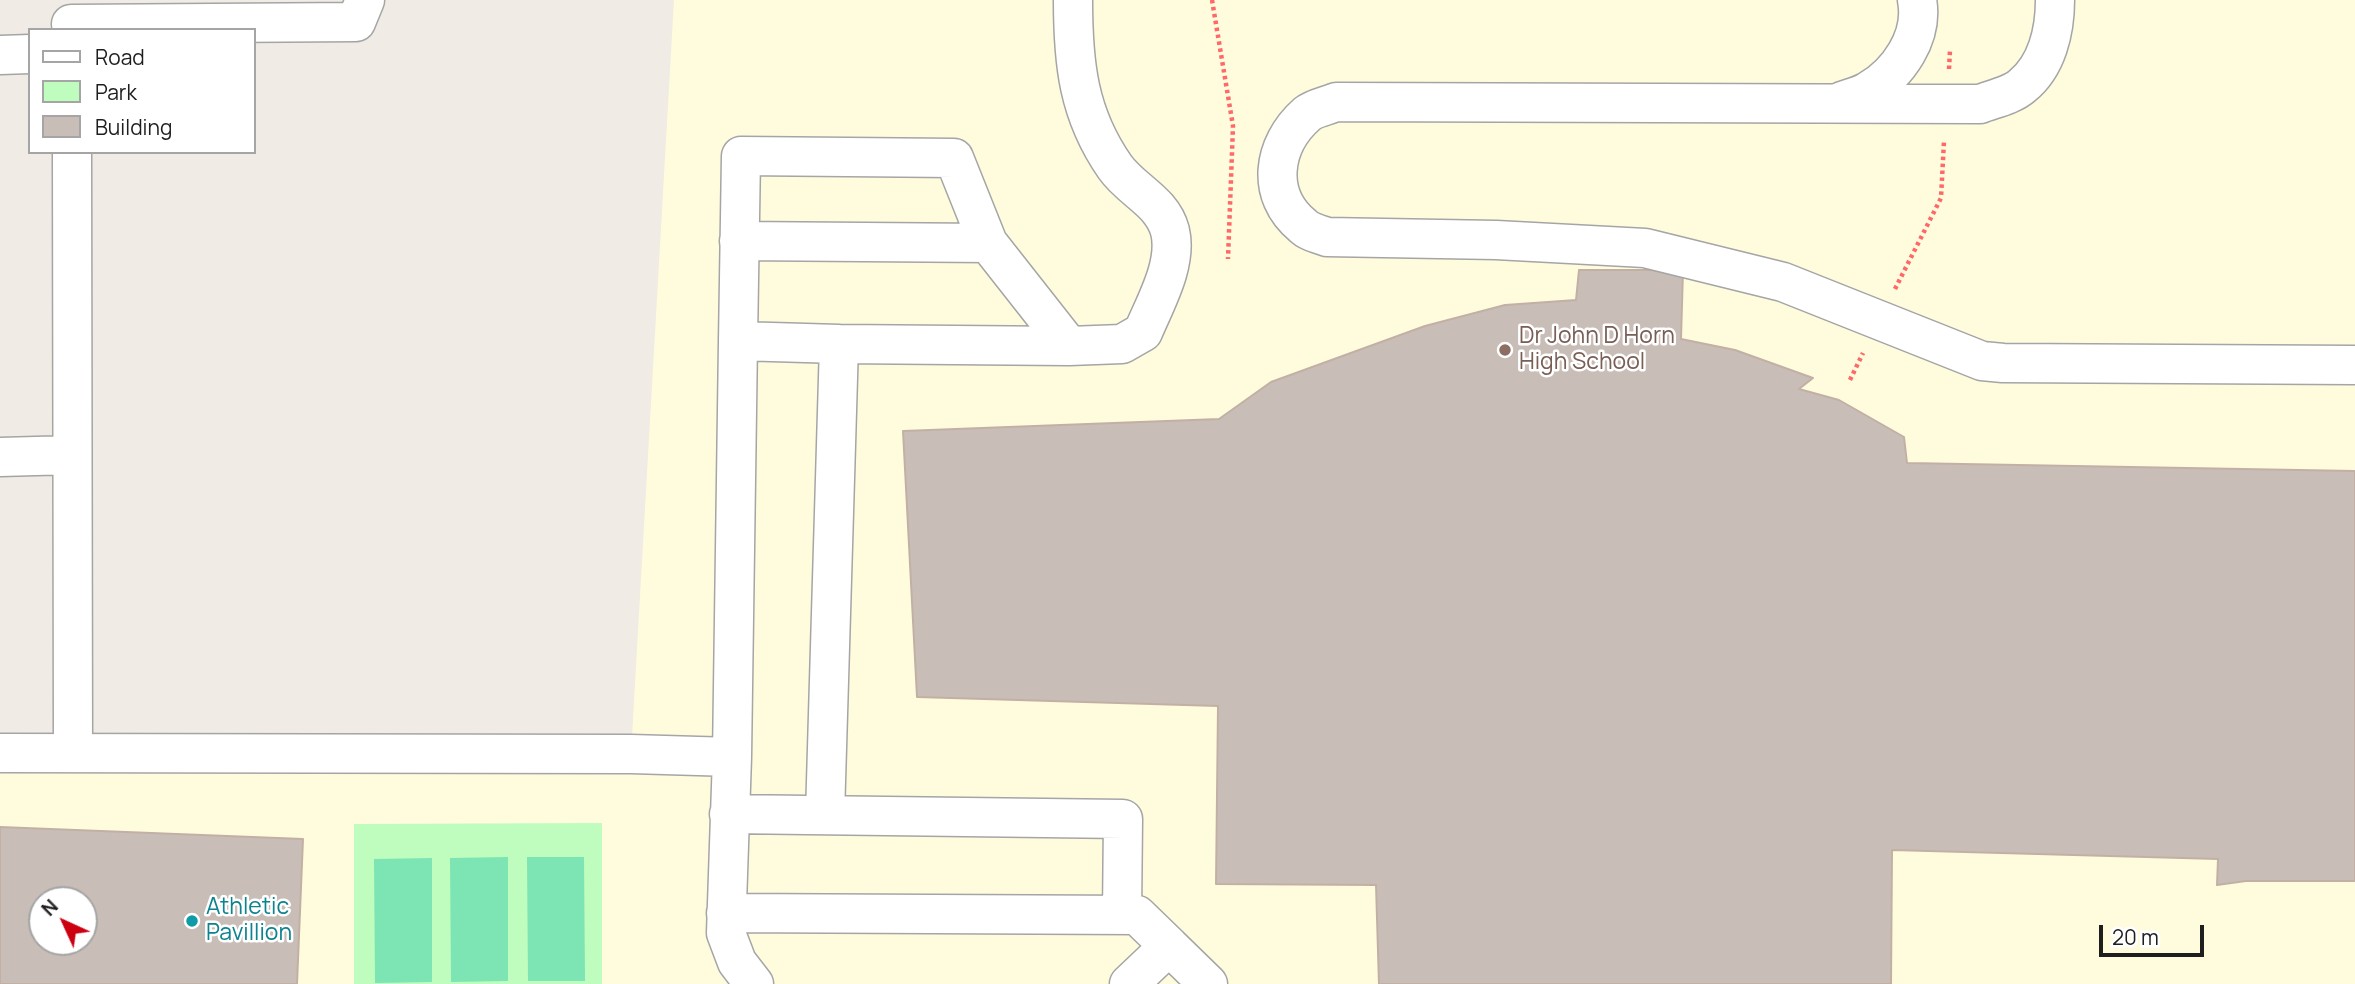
<!DOCTYPE html>
<style>
body{margin:0}
#map{position:relative;width:2355px;height:984px;overflow:hidden;background:#f0ebe4;font-family:Manrope,sans-serif}
canvas{display:block}
.legend{position:absolute;left:28px;top:28px;width:228px;height:126px;box-sizing:border-box;background:#fff;border:2px solid #a5a5a5;margin:0;padding:9px 12px;list-style:none;font-size:21px;color:#1e1e1e}
.legend li{display:flex;align-items:center;gap:14px;height:35px}
.legend b{width:35px;border:2px solid #a5a5a5}
.north{position:absolute;left:28px;top:886px;width:70px;height:70px;box-sizing:border-box;background:#fff;border:2px solid #a5a5a5;border-radius:50%;rotate:315deg;font-size:19px;font-weight:700;line-height:28px;text-align:center;color:#1e1e1e}
.north::after{content:'';display:block;margin:auto;width:24px;height:32px;background:#cd0012;clip-path:polygon(50% 0,100% 100%,50% 72%,0 100%)}
.scale{position:absolute;left:2099px;top:925px;width:105px;height:32px;box-sizing:border-box;border:4px solid #1e1e1e;border-top:0;padding-left:9px;font-size:21px;line-height:24px;white-space:nowrap;color:#1e1e1e;-webkit-text-stroke:5px #fff;paint-order:stroke}
</style>
<div id="map">
<canvas width="2355" height="984"></canvas>
<ul class="legend">
<li><b style="height:9px;background:#fff"></b>Road</li>
<li><b style="height:19px;background:#bffdbe"></b>Park</li>
<li><b style="height:19px;background:#c8bdb7"></b>Building</li>
</ul>
<div class="north">N</div>
<div class="scale">20 m</div>
</div>
<script>
const ctx = document.querySelector('canvas').getContext('2d');
ctx.lineJoin = 'round';
function fill(path, color) { ctx.fillStyle = color; ctx.fill(path, 'evenodd'); }
function trace(path, color, width, dash) { ctx.strokeStyle = color; ctx.lineWidth = width; ctx.lineCap = dash ? 'butt' : 'round'; ctx.setLineDash(dash || []); ctx.stroke(path); }
function write(font, color, halo, rows, align = 'center') {
  ctx.font = font + ' Manrope,sans-serif'; ctx.lineWidth = 5; ctx.setLineDash([]); ctx.textBaseline = 'middle'; ctx.strokeStyle = halo; ctx.fillStyle = color; for (const [text, x, y, turn = 0] of rows) {
    ctx.save(); ctx.translate(x, y); ctx.rotate((+turn || 0) * Math.PI / 180); ctx.textAlign = isNaN(turn) ? turn : align; if (halo) ctx.strokeText(text, 0, 0); ctx.fillText(text, 0, 0); ctx.restore();
  }
}
const education = new Path2D(`
 M674,0H2355V984H0V772L631,754ZM42,900H84V942H42Z`);
const park = new Path2D(`
 M602,823V984H354V824Z`);
const pitch = new Path2D(`
 M508,857V981L451,982L450,858Z
 M527,857H584L585,981H528Z
 M432,858V982L375,983L374,859Z`);
const building = new Path2D(`
 M1579,270H1683L1681,339L1735,350L1813,378L1799,389L1839,400L1904,437L1907,463L2355,471V881H2246L2217,885L2218,859L1892,850L1891,984H1379L1376,885L1216,884L1218,706L917,697L903,431L1219,419L1271,382L1425,326L1505,305L1576,300Z
 M0,827L303,839L297,984H0ZM42,900H84V942H42Z`);
const path = new Path2D(`
 M1212,0L1233,126L1228,259
 M1949,69L1950,50
 M1895,289L1941,198L1944,141
 M1850,380L1863,353`);
const minor = new Path2D(`
 M2055,0C2055,31 2047,66 2022,86C2012,95 1993,99 1980,104L1336,102C1327,106 1314,108 1307,114C1272,145 1265,195 1303,226C1309,232 1319,234 1327,237L1496,240L1645,248L1783,282L1982,361L2003,363L2355,365
 M71,24L356,22L365,0
 M0,55L30,54
 M1842,101C1850,98 1860,96 1868,91C1898,74 1924,37 1917,0
 M72,152L73,753
 M739,241L988,243
 M738,341L741,156L954,158L988,243L1069,346
 M0,457L72,455
 M0,753L631,754L732,757L726,933L737,962L754,984
 M732,757L738,341L839,344
 M729,814L1123,819L1122,915
 M825,815L839,344L1069,346L1122,344L1143,332C1155,303 1178,264 1170,231C1162,201 1132,191 1115,167C1078,114 1073,63 1073,0
 M726,913L1137,915L1169,946
 M1129,984L1169,946L1208,984`);
const markers = [
 [1505,350,7,"#8d6e63"],
 [192,921,7,"#0f9aa8"]
];
const educationNames = [
 ["Dr John D Horn",1519,337],
 ["High School",1519,363]
];
const cultureNames = [
 ["Athletic",206,908],
 ["Pavillion",206,934]
];
fill(education, '#fffcde');
fill(park, '#bffdbe');
fill(pitch, '#7de4b3');
fill(building, '#c8bdb7');
trace(building, '#c3b0a5', 2);
trace(minor, '#a5a5a5', 41);
trace(path, '#ff6866', 4.5, [3.5, 3.5]);
trace(minor, '#fff', 38);
for (const [x, y, r, color] of markers) { const dot = new Path2D(); dot.arc(x, y, r, 0, 2 * Math.PI); ctx.fillStyle = color; ctx.fill(dot); trace(dot, '#fff', 2.5); }
write('23px', '#785e54', '#fff', educationNames, 'left');
write('23px', '#0d838f', '#fff', cultureNames, 'left');
</script>
